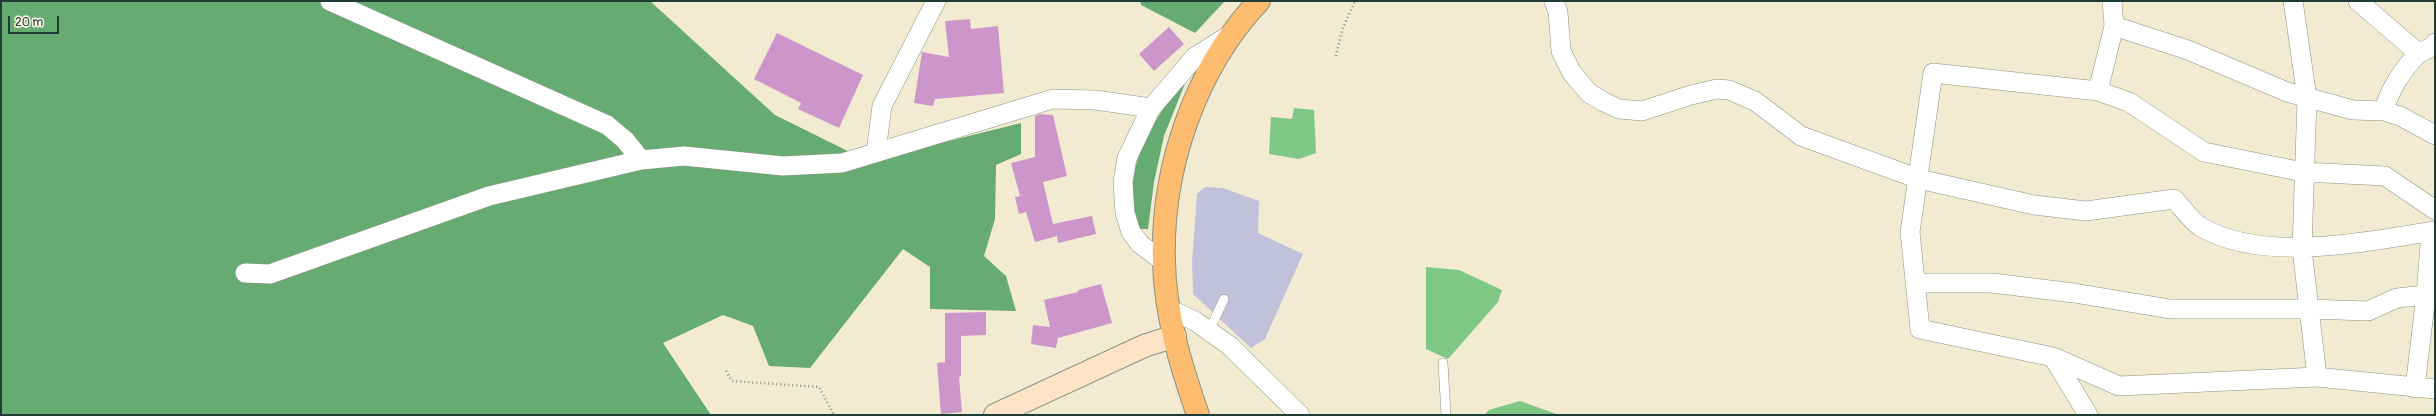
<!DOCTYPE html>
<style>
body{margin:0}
#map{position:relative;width:2436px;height:416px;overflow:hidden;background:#f3ebd1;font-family:Pangolin,sans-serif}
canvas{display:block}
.frame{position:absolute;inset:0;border:2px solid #1f3d34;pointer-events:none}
.scale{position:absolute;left:8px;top:16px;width:51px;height:18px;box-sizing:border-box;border:2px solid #1f3d34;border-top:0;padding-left:5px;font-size:12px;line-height:14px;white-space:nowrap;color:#1f3d34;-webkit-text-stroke:3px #fcf5e5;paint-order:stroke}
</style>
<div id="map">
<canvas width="2436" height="416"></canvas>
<div class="frame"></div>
<div class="scale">20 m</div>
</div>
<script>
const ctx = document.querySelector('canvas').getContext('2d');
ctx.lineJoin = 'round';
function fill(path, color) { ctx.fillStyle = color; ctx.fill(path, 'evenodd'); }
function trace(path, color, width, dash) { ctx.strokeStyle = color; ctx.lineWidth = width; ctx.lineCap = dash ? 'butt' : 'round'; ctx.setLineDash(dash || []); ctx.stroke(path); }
const industrial = new Path2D(`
 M1205,187L1223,188L1259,201L1258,233L1303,254L1265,339L1251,348L1193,294L1192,262L1197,194Z`);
const green = new Path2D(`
 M1294,108L1314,110L1316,153L1299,159L1269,154L1271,117L1292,119Z
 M1426,267L1459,270L1502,290L1498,302L1448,359L1426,349Z
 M1520,401L1559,415H1484L1489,410Z`);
const forest = new Path2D(`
 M1,1H650L775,115L868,161L1021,123V154L996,165L995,219L984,256L1006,276L1016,311L930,309V267L903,249L810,368L769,366L753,326L723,315L663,343L711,415H1Z
 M1140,1H1225L1195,33L1141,5Z
 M1186,81L1164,136L1154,182L1148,229H1139C1136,217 1132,205 1132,193C1132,154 1159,109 1186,81Z`);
const building = new Path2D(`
 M970,19L971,29L998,26L1004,93L935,99L933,106L914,103L922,52L949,57L945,21Z
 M1169,27L1184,44L1154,71L1139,54Z
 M777,33L863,75L839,128L798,109L801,103L754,79Z
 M1040,114L1053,115L1067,176L1043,182L1053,224L1092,216L1096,234L1058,243L1057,236L1035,242L1026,212L1019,214L1015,197L1020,196L1011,163L1035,157V116Z
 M1101,284L1112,323L1058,338L1056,348L1031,344L1033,325L1050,327L1044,300L1078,292V290Z
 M986,312V335L961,336V376L959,377L962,412L941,414L937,363L945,362V313Z`);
const path = new Path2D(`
 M1336,56L1342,30L1355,1
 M726,371L732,381L819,387L834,415`);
const lane = new Path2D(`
 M1209,331L1224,299
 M1443,363L1446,415`);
const street = new Path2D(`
 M330,1L607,125L625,140L641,160
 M1554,1L1558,12L1561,51L1572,73L1589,93L1604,102L1619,109L1642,111L1691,95L1717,89L1729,90L1755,101L1801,136L1919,179L2034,205L2086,211L2174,199C2182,207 2191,221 2201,227C2265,264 2366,241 2435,231
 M2293,1L2307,98L2302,249L2317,377
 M2358,1L2418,53
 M2114,26L2188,50L2287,92L2353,110L2384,111L2400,116L2435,135
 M2098,91L2114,26L2112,1
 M2384,111C2388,92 2403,69 2417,55C2423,49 2430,51 2435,43
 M876,152L882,106L936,1
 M2435,210L2385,176L2303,172L2204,152L2129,102L2098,91L1933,73L1910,232L1920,329L2053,357L2119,386L2317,377L2435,389
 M1164,262L1140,244L1131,232L1125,213L1123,182L1127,158L1151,108L1195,57L1231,34
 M245,273L270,274L489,196L641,160L684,156L783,166L842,163L1053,99L1095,100L1151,108
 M1915,283H1992L2074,293L2170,309H2309L2368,311L2397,298L2426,295
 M1171,310L1195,321L1230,346L1300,415
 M2053,357L2088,415
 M2415,388L2426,295L2431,232`);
const secondary = new Path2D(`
 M995,415L1144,346L1175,336`);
const primary = new Path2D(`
 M1198,415C1181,366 1165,314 1164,262C1161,169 1195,69 1259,1`);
fill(industrial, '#c2c1dc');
fill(green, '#7ec784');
fill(forest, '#66ac72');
fill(building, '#cd96ca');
trace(lane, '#899482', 10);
trace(street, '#899482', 20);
trace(secondary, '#899482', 24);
trace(primary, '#899482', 24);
trace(path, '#899482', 2.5, [1, 3]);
trace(lane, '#fff', 9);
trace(street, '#fff', 19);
trace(secondary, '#fee4c6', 22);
trace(primary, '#fdbc70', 22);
</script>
